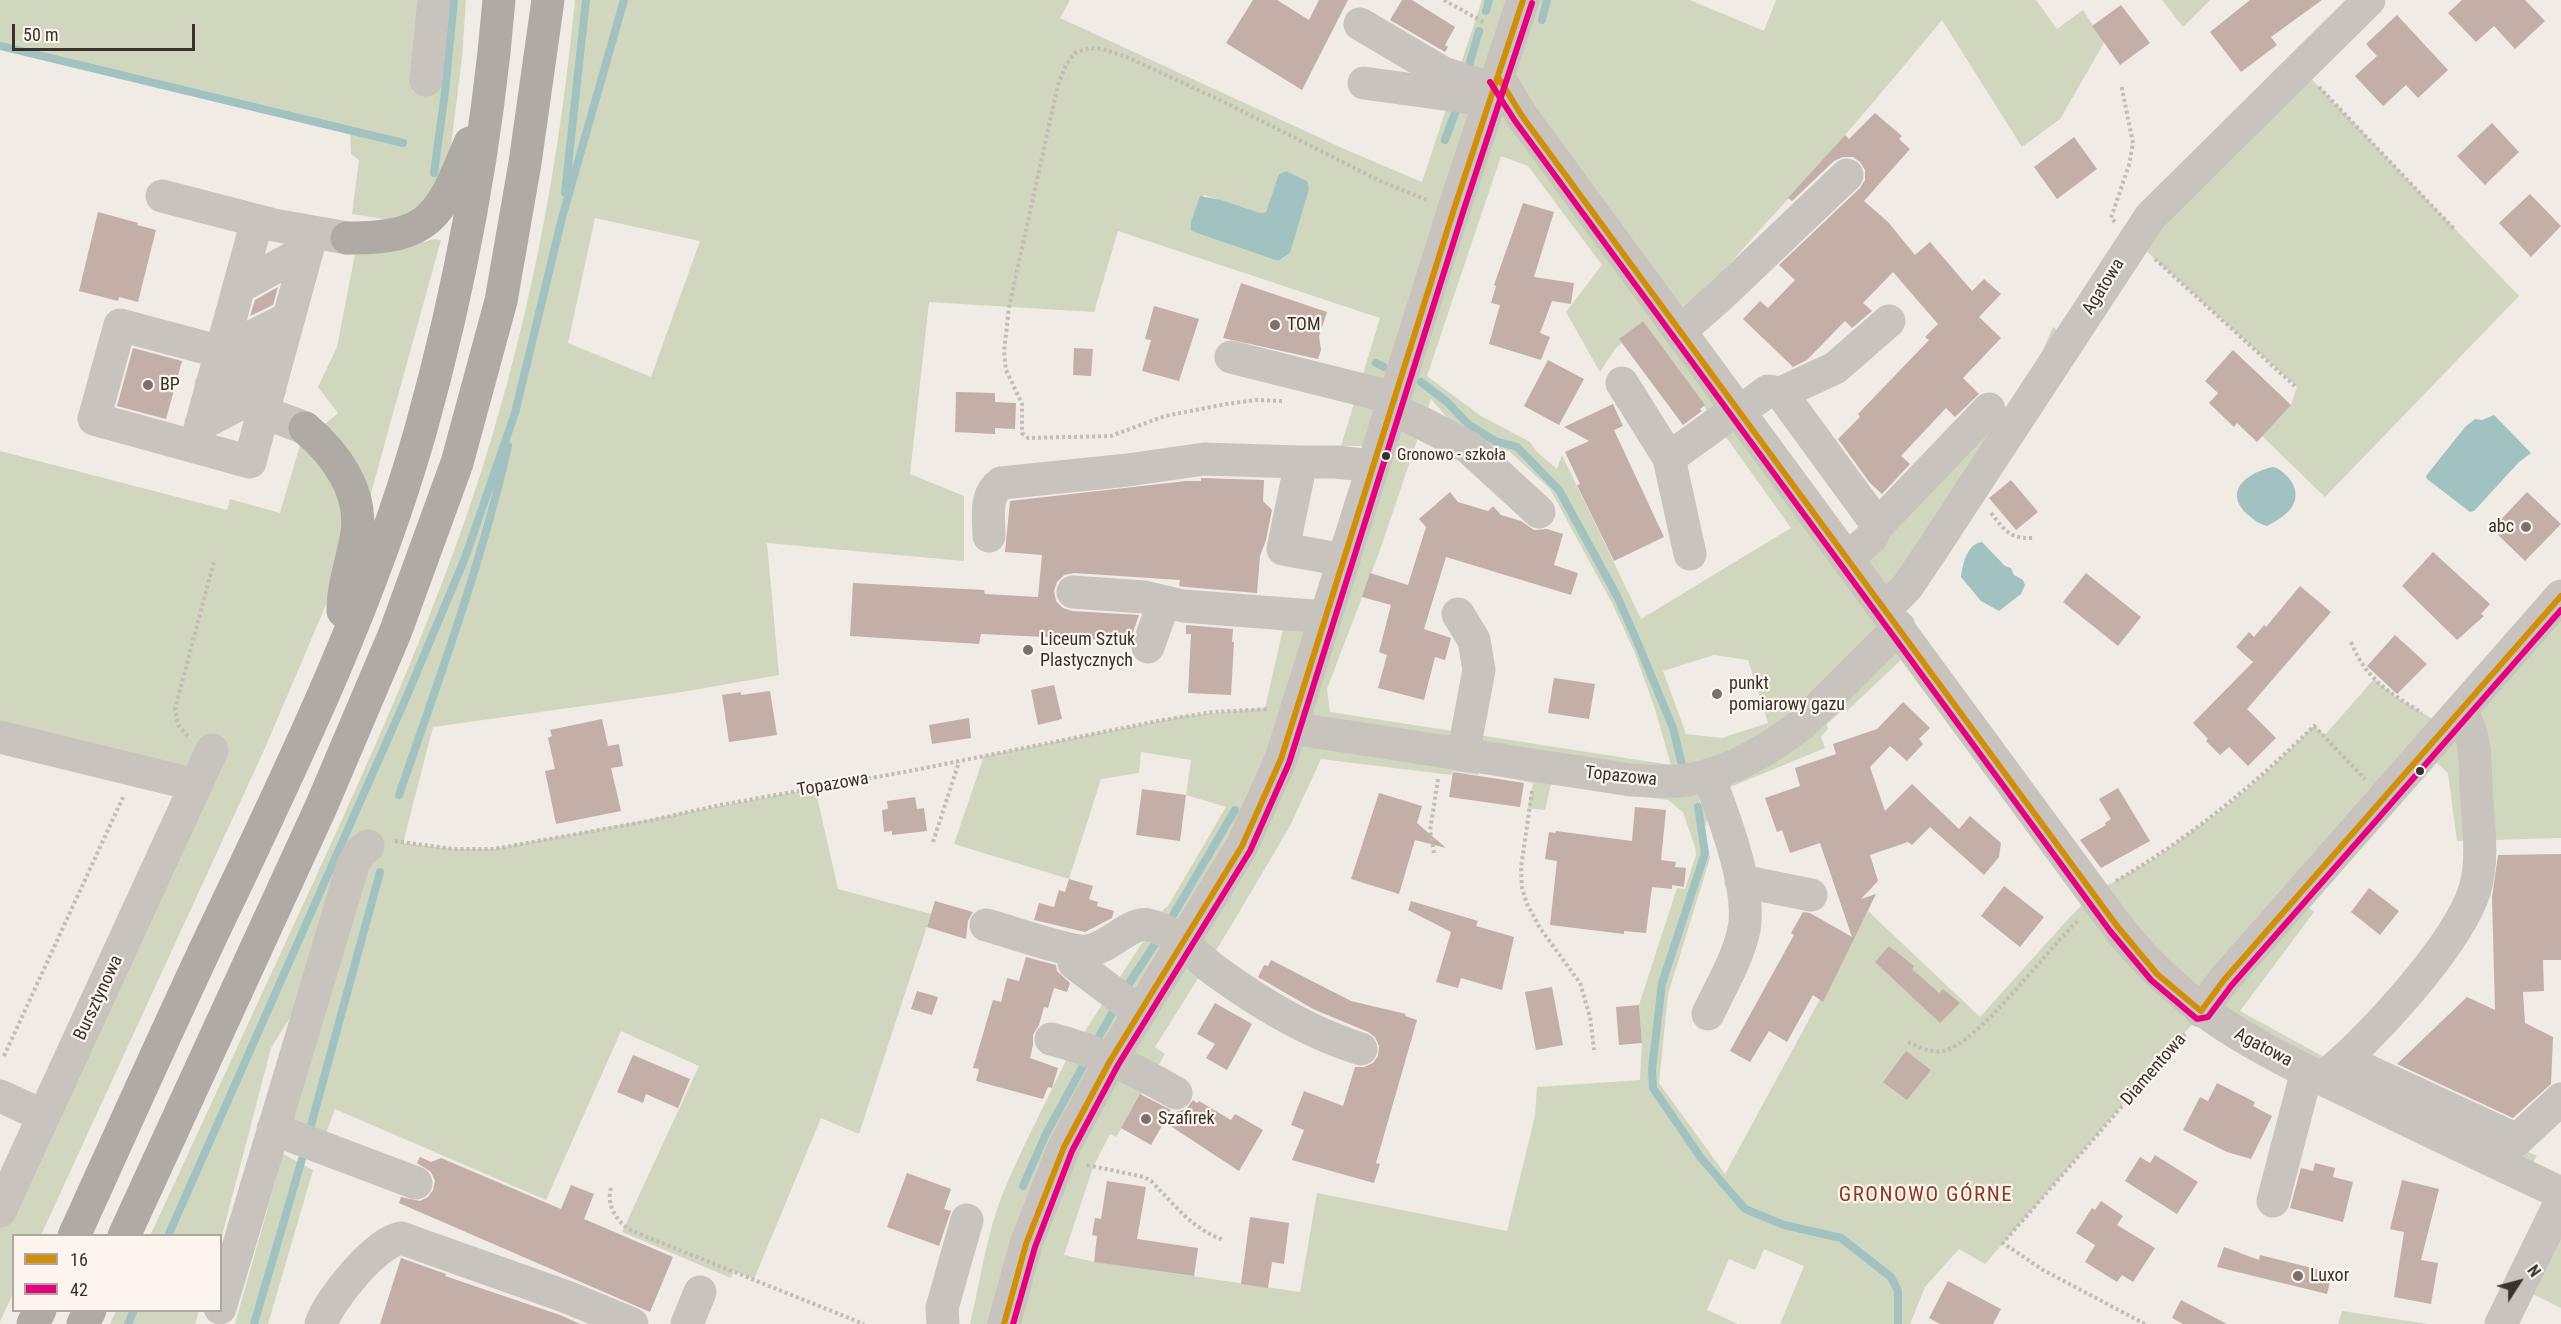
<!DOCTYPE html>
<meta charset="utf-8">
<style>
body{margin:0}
#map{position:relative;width:2561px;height:1324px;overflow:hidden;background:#f0ebe5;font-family:"Roboto Condensed",sans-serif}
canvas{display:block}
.legend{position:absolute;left:12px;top:1234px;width:210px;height:78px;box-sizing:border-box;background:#fbf5ee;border:2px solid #aea6a0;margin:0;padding:8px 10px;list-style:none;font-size:18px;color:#3b302b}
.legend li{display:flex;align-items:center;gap:12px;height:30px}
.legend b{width:30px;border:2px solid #aea6a0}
.north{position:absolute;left:2489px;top:1252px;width:60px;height:60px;-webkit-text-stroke:4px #fbf5ee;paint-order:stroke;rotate:54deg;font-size:16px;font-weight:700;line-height:24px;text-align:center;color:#3b302b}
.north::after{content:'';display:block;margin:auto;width:21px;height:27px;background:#3b302b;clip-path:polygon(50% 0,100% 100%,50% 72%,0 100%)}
.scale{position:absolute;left:12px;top:24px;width:183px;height:27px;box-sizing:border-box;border:3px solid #3b302b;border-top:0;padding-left:8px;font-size:18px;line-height:21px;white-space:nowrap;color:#3b302b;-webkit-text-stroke:4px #fbf5ee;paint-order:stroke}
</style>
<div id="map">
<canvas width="2561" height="1324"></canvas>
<ul class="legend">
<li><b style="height:8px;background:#d18e09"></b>16</li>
<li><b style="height:8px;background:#e5007d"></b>42</li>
</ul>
<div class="north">N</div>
<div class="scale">50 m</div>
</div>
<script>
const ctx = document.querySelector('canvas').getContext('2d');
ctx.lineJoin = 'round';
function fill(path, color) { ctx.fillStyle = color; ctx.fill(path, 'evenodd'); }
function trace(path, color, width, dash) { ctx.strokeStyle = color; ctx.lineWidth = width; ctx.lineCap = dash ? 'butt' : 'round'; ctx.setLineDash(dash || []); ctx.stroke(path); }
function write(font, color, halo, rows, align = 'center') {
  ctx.font = font + ' "Roboto Condensed",sans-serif'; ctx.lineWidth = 4.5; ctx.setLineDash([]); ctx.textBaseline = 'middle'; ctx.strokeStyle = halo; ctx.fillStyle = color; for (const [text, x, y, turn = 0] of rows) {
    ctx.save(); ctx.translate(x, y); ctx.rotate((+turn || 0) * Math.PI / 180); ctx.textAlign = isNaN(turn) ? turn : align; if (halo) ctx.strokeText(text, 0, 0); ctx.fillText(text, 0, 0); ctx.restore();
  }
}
const green = new Path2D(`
 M0,0H466L462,58L447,178L423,205L404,215L390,220L352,214L359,160L351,154L350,131L0,46Z
 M575,0H1070L1060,18L1351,152L1422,182L1482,0H1690L1764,31L1776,0H2036L2057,29L2083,10L2104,43L2060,119L2022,147L1942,20C1886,88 1828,156 1768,221C1740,251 1714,286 1679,308L1855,568L2022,398L2053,327L2070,340L1907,587L1904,657L1847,711L1845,708L1827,724L1828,729L1821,737L1825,748L1699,800L1708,818L1705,828L1710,858L1668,994L1659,1083L1725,1174L1868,911L1980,1017L2069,918L2093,894L2154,859L2226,807L2268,771L2314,726L2325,735L2374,679L2396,697L2446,727L2561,596V838L2457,841L2448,773L2435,761L2297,898L2314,912L2240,1011L2357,1075L2537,1156L2532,1164L2194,1022L1985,1264L1959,1249L1925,1287L1910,1324H1780L1804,1266L1764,1249L1755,1270L1729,1259L1707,1310L1738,1324H970C981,1279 987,1229 1006,1186C1028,1134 1056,1084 1079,1032L1083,1034L1164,909L1168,906L1226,807L1186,795L1191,760L1141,752L1139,773L1101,779L1069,879L954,844L984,756L1184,716L1265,708L1284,625L1326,617L1379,446H1341L1380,318L1118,231L1094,312L929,302L910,474L964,496V561L767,543L779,675L676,693L433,727L403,843L453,849H494L815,788L838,889L931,914L859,1134L821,1118L754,1279L734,1271L731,1278L622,1232L699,1066L621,1031L546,1200L335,1109L321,1147L273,1129L318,973L271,1048L221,1239L220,1236H150C203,1122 255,1008 308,894C376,746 444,596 491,440C535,293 560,153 575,0ZM1501,156L1528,166L1602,265L1566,312L1600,372L1615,349L1622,343L1619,339L1643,321L1791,528L1641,619L1562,455L1557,469L1536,451L1530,442L1481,416L1427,376ZM1286,171L1307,181L1290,253L1278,261L1191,231L1204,195L1260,213L1267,212L1279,174ZM595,218L700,241L651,377L568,343ZM1431,399L1451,422L1489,450L1509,451L1550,489L1612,603L1635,653L1655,709L1671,765L1330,712L1327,689L1380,550ZM1714,655L1748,660L1768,723L1722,738L1686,734L1663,671ZM1321,759L1452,775L1453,771L1478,775L1479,772L1533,783L1528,808L1545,810L1551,784L1668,800L1683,812L1695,847L1696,855L1685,889L1677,888L1639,1005L1642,1043L1640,1080L1537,1087L1535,1116L1507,1231L1317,1193L1300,1292L1090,1261L1064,1255L1093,1167L1110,1134L1116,1137L1165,1054L1155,1047L1228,931L1290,826Z
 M2162,0H2210L2183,27Z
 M2300,67L2519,296L2325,497L2262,436L2291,405L2297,387L2134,240Z
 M434,239L441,240L371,493L357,532L265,748L41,1235L14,1236L13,1293L0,1322V1211L196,786L0,737V451L227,510L230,499L280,513L305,428L313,434L338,413L318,387L337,347L355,254L396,250Z
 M283,1154L313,1170L268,1324H235Z
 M2561,1201V1308L2519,1287Z
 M116,1311V1310L199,1311L195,1324H110Z
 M2342,1311L2428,1324H2338Z`);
const water = new Path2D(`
 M1286,171L1307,181L1309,189L1290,253L1278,261L1191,231V222L1200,196L1221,200L1260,213L1266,212L1279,174Z
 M2494,415L2531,453L2519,462L2474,511L2470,512L2427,479L2426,476L2465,427L2475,419L2482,420Z
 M2273,467C2280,469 2284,473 2289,478C2306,501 2287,516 2267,526C2259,524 2253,519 2247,514C2222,490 2249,472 2273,467Z
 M1982,542L2005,566L2011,568L2014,575L2023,580L2025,585L2021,594L1999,611L1981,601L1961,577C1963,563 1967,544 1982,542Z`);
const stream = new Path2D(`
 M1486,11L1489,0
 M1542,20L1547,0
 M0,46L403,143
 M1468,69L1479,31
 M1445,140L1455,113
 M434,173L445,92L454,0
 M565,193L586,0
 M1376,363L1384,367
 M1421,382L1447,402L1469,425L1495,441L1517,447L1559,490L1617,596L1636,639L1673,728L1682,765
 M515,413L562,218L624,0
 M399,795C439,679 481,565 508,446
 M1698,807L1705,853L1662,983L1652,1069L1653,1088L1701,1158L1745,1209L1784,1225L1841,1238L1891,1277L1898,1291V1324
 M1169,922L1235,810
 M1128,985L1155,944
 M1097,1040L1115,1008
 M310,1129L380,872
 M1023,1186L1046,1134L1083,1066
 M168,1236L406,698L465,558L516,410
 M128,1324L134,1310
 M254,1324L302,1159`);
const building = new Path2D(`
 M1253,0H1277L1309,20L1319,0H1348L1302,90L1226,43Z
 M1402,0H1412L1455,27L1445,45L1448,47L1445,52L1390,20Z
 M2250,0H2322L2271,37L2277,45L2241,72L2210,32Z
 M2462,0H2525L2545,21L2515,49L2494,26L2476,42L2448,13Z
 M2121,5L2150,43L2120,65L2092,26Z
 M2397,15L2448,70L2418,98L2406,85L2383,106L2355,76L2377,56L2366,44Z
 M1875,113L1902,136L1899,139L1910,149L1864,201L1888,222L1915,255L1930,242L1972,291L1984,279L2001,294L1979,317L2001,338L1963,378L1979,394L1955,417L1946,408L1901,456L1910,464L1882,494L1870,483L1838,439L1860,417L1858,414L1929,340L1925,337L1938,324L1893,272L1863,303L1872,311L1852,328L1845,321L1807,360L1793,367L1743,319L1760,301L1768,308L1795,280L1779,265L1860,188L1865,180V170L1860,162L1853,157H1843L1834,161L1792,201L1788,198L1845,135L1849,139Z
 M2492,123L2519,152L2485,185L2457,156Z
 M2074,137L2097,169L2057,199L2034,167Z
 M2530,194L2561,226L2531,257L2499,223Z
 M1523,203L1554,212L1534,277L1574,283L1571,304L1552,301L1540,333L1550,337L1541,360L1489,344L1500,305L1491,303L1496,286L1494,285Z
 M98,212L138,223L137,225L156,230L138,302L119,297L118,301L79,291Z
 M1241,283L1327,312L1319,336L1321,350L1318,359L1223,338Z
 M278,287L273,305L250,316L255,300Z
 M1154,306L1199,319L1179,381L1142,371L1151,340L1145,339Z
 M1643,321L1705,405L1700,409L1702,411L1683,425L1619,339Z
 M133,348L182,361L166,419L117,406Z
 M1074,348L1093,349L1091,376L1073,375Z
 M2233,350L2291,405L2257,442L2237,423L2234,427L2209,403L2218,393L2205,381Z
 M1548,360L1584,379L1559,425L1524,406Z
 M956,392L995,393V402L1016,403L1015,429L995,428V434L955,432Z
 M1613,404L1623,426L1614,430L1664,537L1614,561L1577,485L1580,484L1565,452L1589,441L1564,427Z
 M1201,478L1264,480L1263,501L1272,510L1266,540L1260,556L1257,593L1186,587L1179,586L1180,580L1074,573L1064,575L1057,582L1054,591L1056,601L1063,608L1072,611L1139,615L1130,641L981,634L979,644L850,636L853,583L984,590L985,594L1038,597L1042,555L1005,552L1010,501L1186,481H1201Z
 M2011,480L2038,512L2016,530L1989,498Z
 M1450,492L1458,502L1488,511L1493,506L1501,515L1521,521L1534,530L1547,529L1563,534L1554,565L1578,573L1571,595L1446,557L1424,629L1451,638L1445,660L1435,657L1424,700L1378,688L1387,655L1379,652L1391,605L1362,597L1370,573L1408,585L1426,527L1419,519Z
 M2527,492L2561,524L2525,561L2492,529Z
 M2433,552L2490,604L2481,614L2484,616L2457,640L2402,586Z
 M2086,573L2141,617L2118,646L2063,602Z
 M2300,586L2331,612L2247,709L2276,738L2248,766L2229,747L2220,755L2206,741L2208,739L2193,723L2253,662L2236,647L2249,632L2254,637L2264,625L2266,627Z
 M1186,625L1233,629L1232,642H1234L1231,695L1188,693L1191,634H1186Z
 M2395,635L2427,664L2397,694L2367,666Z
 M1554,678L1595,684L1589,719L1548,713Z
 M1054,685L1062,719L1038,725L1031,690Z
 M770,691L777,735L729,742L722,695L741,692V695Z
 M1903,702L1930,728L1919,739L1923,744L1907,761L1890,746L1870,767L1885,811L1912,784L1959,829L1970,816L2001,843L1999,857L1984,875L1930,827L1912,845L1908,842L1870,855L1878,881L1861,899L1876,894L1823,1002L1813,995L1787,1042L1769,1031L1750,1062L1730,1051L1794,935L1791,933L1803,912L1810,913L1852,937L1820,843L1790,853L1782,830L1777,832L1765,798L1800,786L1795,768L1836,754L1833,744L1877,729Z
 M969,718L971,738L932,744L929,725Z
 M602,719L608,746L619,744L623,766L611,768L621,811L556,824L545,771L555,769L548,738L552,736L550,730Z
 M1453,772L1524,783L1520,807L1449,797Z
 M2118,788L2150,841L2101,868L2080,840L2106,825L2105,823L2111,819L2099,799Z
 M1142,789L1186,795L1180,841L1136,835Z
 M1379,793L1422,806L1417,823L1446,848L1415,840L1399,894L1351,879Z
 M915,797L917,809L924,808L927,831L892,835V831L884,832L882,810L888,809L887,801Z
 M1635,807L1666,810L1661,860L1676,862L1675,867L1686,868L1684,887L1672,885V889L1652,887L1646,933L1624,931V934L1550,925L1557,861L1545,859L1549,832L1555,833L1556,831L1632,841Z
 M2561,854V960H2543L2544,991L2523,992L2525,1023L2553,1037L2551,1084L2513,1118L2397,1064L2467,997L2495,1010L2492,897L2498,855Z
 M1069,879L1093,886L1089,899L1098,902L1097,906L1114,911L1112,918L1085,932L1034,920L1039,903L1054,907L1059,890L1065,892Z
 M2004,886L2044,917L2020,947L1981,916Z
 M2369,888L2399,911L2380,935L2351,912Z
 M935,901L973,912L968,921L966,939L927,927Z
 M1411,901L1478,921L1476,926L1514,937L1502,990L1461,978L1458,988L1436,982L1451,932L1408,910Z
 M1889,946L1914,966L1912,969L1939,993L1943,989L1960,1003L1940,1023L1875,962Z
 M1026,957L1056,965L1057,971L1070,983L1067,992L1054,988L1048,1008L1044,1007L1039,1025L1033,1035V1045L1030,1058L1058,1068L1052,1088L1048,1087L1043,1099L976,1081L979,1069L973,1068L993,1000L1001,1002L1007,978L1019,981Z
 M1271,960L1351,1001L1406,1014L1405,1016L1417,1020L1376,1163L1380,1164L1374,1183L1292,1160L1304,1130L1291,1125L1304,1091L1343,1106L1355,1067H1364L1373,1063L1378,1056L1379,1046L1375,1037L1368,1032L1313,1009L1258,977L1264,965L1268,966Z
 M1552,987L1563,1045L1536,1050L1525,992Z
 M917,991L938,997L932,1015L911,1009Z
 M1215,1003L1252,1024L1227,1070L1206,1058L1215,1044L1197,1034Z
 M1639,1005L1642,1043L1619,1045L1616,1007Z
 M1906,1051L1931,1070L1907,1100L1883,1082Z
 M633,1055L690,1079L678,1108L646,1094L643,1103L617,1092Z
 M2217,1083L2255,1102L2253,1106L2272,1116L2251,1159L2227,1152L2183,1130L2200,1097L2208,1101Z
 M1140,1094L1171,1110L1151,1145L1121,1128Z
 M1193,1100L1197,1103L1199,1101L1231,1120L1235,1114L1263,1130L1239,1171L1169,1125L1176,1112L1186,1109Z
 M2155,1155L2198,1182L2177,1214L2125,1181L2140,1157L2150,1163Z
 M420,1157L431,1162L441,1158L561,1209L571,1185L594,1194L584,1219L673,1257L650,1312L399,1203L401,1197L420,1201L428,1197L433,1190L435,1181L431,1172L417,1163Z
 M2315,1163L2335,1168L2333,1177L2353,1182L2343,1222L2290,1208L2301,1168L2313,1171Z
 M907,1173L951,1189L944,1209L951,1211L939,1246L887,1227Z
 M2402,1180L2439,1189L2421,1260L2438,1263L2431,1304L2394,1297L2404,1232L2390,1229Z
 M1107,1181L1146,1187L1137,1239L1198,1248L1194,1276L1094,1262L1097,1236L1092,1235L1095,1218L1101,1219Z
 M2101,1201L2123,1216L2117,1225L2155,1248L2133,1282L2122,1275L2117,1282L2085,1262L2095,1245L2076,1233L2092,1208L2095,1210Z
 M1250,1217L1289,1223L1284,1264L1272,1262L1268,1288L1241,1284Z
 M2224,1247L2259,1260L2260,1255L2332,1273L2327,1294L2217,1267Z
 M401,1258L446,1274L445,1276L560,1315L580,1324H380Z
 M1948,1281L2001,1309L1993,1324H1940L1929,1318Z
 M2181,1300L2227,1324H2183L2172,1318Z`);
const path = new Path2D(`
 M1444,0L1485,23
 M2319,87L2454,229
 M2115,222L2111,218L2113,212L2129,165L2133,143L2121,84
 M2155,259L2297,388
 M1282,401L1256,400L1226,404L1165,416L1111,436L1028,438L1022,433V404L1006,370L1004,352L1009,307L1058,85L1066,65L1075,53L1089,48L1103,49L1129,58L1224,102L1380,181L1427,200
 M1991,513C2005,530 2009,539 2033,538
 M2351,642C2366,680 2389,692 2422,713
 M188,736L178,725L175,709L214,561
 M1532,791L1521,868L1522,888L1527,904L1540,928L1580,983L1590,1017L1594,1050
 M395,841L453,849H494L643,822L720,805L910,771L1163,720L1213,712L1268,709
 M933,842L959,762
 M1434,853L1430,831L1438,779
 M2116,881C2190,838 2254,785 2314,726L2365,779
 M1908,1042C1919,1047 1930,1053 1943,1051C1979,1044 2048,947 2079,920
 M4,1056L124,795
 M1087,1165L1144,1177L1151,1181C1176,1206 1190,1227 1223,1240
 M611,1188C606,1206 617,1222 632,1231L864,1324
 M2145,1324L2043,1270L2003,1243L2185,1034`);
const minor = new Path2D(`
 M1360,24L1443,73L1494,90
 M1498,77L1522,116L1615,243L2117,926C2187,1016 2264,1051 2364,1099C2429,1131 2495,1162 2561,1193
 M426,80L434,0
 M1364,83L1472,98
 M162,196L274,225L347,238
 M239,287L307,250
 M289,318L221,352L120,325L94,419L250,462L263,412L305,428
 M1680,331L1719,297L1847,175
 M1231,357L1395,398
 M1622,383L1669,458L1690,554
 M211,386L280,350
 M1781,393L1835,368L1889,321
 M1391,409L1422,423L1468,447L1539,512
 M263,412L312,233
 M1739,412L1768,391L1781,393L1876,523L1872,537L1848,558
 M201,424L270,388
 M195,447L257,221
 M1669,458L1737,409
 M1876,527L1989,409
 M989,536C989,518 984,495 1001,483L1128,470L1204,459L1301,462
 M1344,560L1283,549L1301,462H1336L1373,466
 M1073,592L1144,597L1183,606L1326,617
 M1885,609L1907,587L1930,553L2150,217L2369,0
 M1458,614L1474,640L1479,670L1463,755
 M1148,647L1164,602
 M1291,728L1631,780C1646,781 1662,782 1677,781C1723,778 1767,751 1802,724L1899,627
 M0,737L196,785
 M1741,881L1811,895
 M986,925C1006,930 1070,953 1087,951C1108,949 1132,920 1149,925C1175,931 1196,957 1217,972C1261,1004 1309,1033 1361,1049
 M1074,963L1139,1012
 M2201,1011L2224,980L2561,596
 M1708,1014C1720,988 1736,962 1743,934C1754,894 1723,813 1708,775
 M1051,1039C1095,1050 1138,1071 1176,1093
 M2344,1060L2517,1140
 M2321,1079C2367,1044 2459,943 2475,889C2484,858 2478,821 2476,789C2475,761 2477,734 2460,711
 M0,1096L44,1116
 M273,1129L416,1183
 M2499,1152L2517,1140L2561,1099
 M2273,1201L2307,1071
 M0,1211L212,750
 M220,1308L353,865L360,852L368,846
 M321,1324C329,1300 375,1243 401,1238L567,1297L632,1324
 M687,1324L700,1292
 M943,1324L942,1308L967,1220
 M1004,1324L1026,1244L1064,1147L1110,1061L1242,846L1281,759L1454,209L1523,0
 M2501,1324L2561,1201`);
const highway = new Path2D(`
 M347,238C432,239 440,215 470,143
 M305,428C335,453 363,491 357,533C353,559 343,584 343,611
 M74,1236C119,1137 163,1039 209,941C288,775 371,606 421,429C460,289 487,144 499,0
 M124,1236L321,807L395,633L457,463L501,301L525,163L548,0
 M33,1324L40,1310
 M83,1324L90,1310`);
const bus1 = new Path2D(`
 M1498,77L1522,116L2117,926L2157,974L2201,1011L2224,980L2561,596
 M1004,1324L1026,1244L1064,1147L1110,1061L1242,846L1281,759L1454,209L1523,0`);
const bus2 = new Path2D(`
 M1490,82L1515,121L2110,931L2151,980L2197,1019L2208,1017L2231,986L2561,610
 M1013,1324L1035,1247L1072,1151L1118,1065L1250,851L1289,763L1463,212L1532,3`);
const markers = [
 [1275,325,6,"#7a716c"],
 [148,385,6,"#7a716c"],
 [1386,456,5,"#3b302b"],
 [2526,527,6,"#7a716c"],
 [1028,650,6,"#7a716c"],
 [1717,694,6,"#7a716c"],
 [2420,771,5,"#3b302b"],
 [1146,1119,6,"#7a716c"],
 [2298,1276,6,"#7a716c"]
];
const busNames = [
 ["Gronowo - szkoła",1397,456]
];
const streetNames = [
 ["Agatowa",2104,287,-58],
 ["Topazowa",1621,777,6],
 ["Topazowa",833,785,-10],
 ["Bursztynowa",99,998,-65],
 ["Agatowa",2263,1048,28],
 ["Diamentowa",2154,1070,-49]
];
const poiNames = [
 ["TOM",1287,325],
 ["BP",160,385],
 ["abc",2514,527,"right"],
 ["Liceum Sztuk",1040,640],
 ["Plastycznych",1040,661],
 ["punkt",1729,684],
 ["pomiarowy gazu",1729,705],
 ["Szafirek",1158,1119],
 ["Luxor",2310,1276]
];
const quarterNames = [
 ["GRONOWO GÓRNE",1926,1196]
];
fill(green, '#d1d6bf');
fill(water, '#a1c2c1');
trace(stream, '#a1c2c1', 8);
fill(building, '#c3afa7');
trace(path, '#c2bbb6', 4, [3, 3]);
trace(minor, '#c9c3be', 33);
trace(highway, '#afaaa4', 33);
trace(bus1, '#d18e09', 6);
trace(bus2, '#e5007d', 6);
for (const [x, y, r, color] of markers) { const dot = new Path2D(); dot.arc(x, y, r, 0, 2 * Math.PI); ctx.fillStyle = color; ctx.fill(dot); trace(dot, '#fbf5ee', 2); }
write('16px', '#3b302b', '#fbf5ee', busNames, 'left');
write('18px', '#3b302b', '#fbf5ee', streetNames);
write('18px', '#3b302b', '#fbf5ee', poiNames, 'left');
ctx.letterSpacing = '1.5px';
write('21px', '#8c3b22', '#fbf5ee', quarterNames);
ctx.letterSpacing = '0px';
</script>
